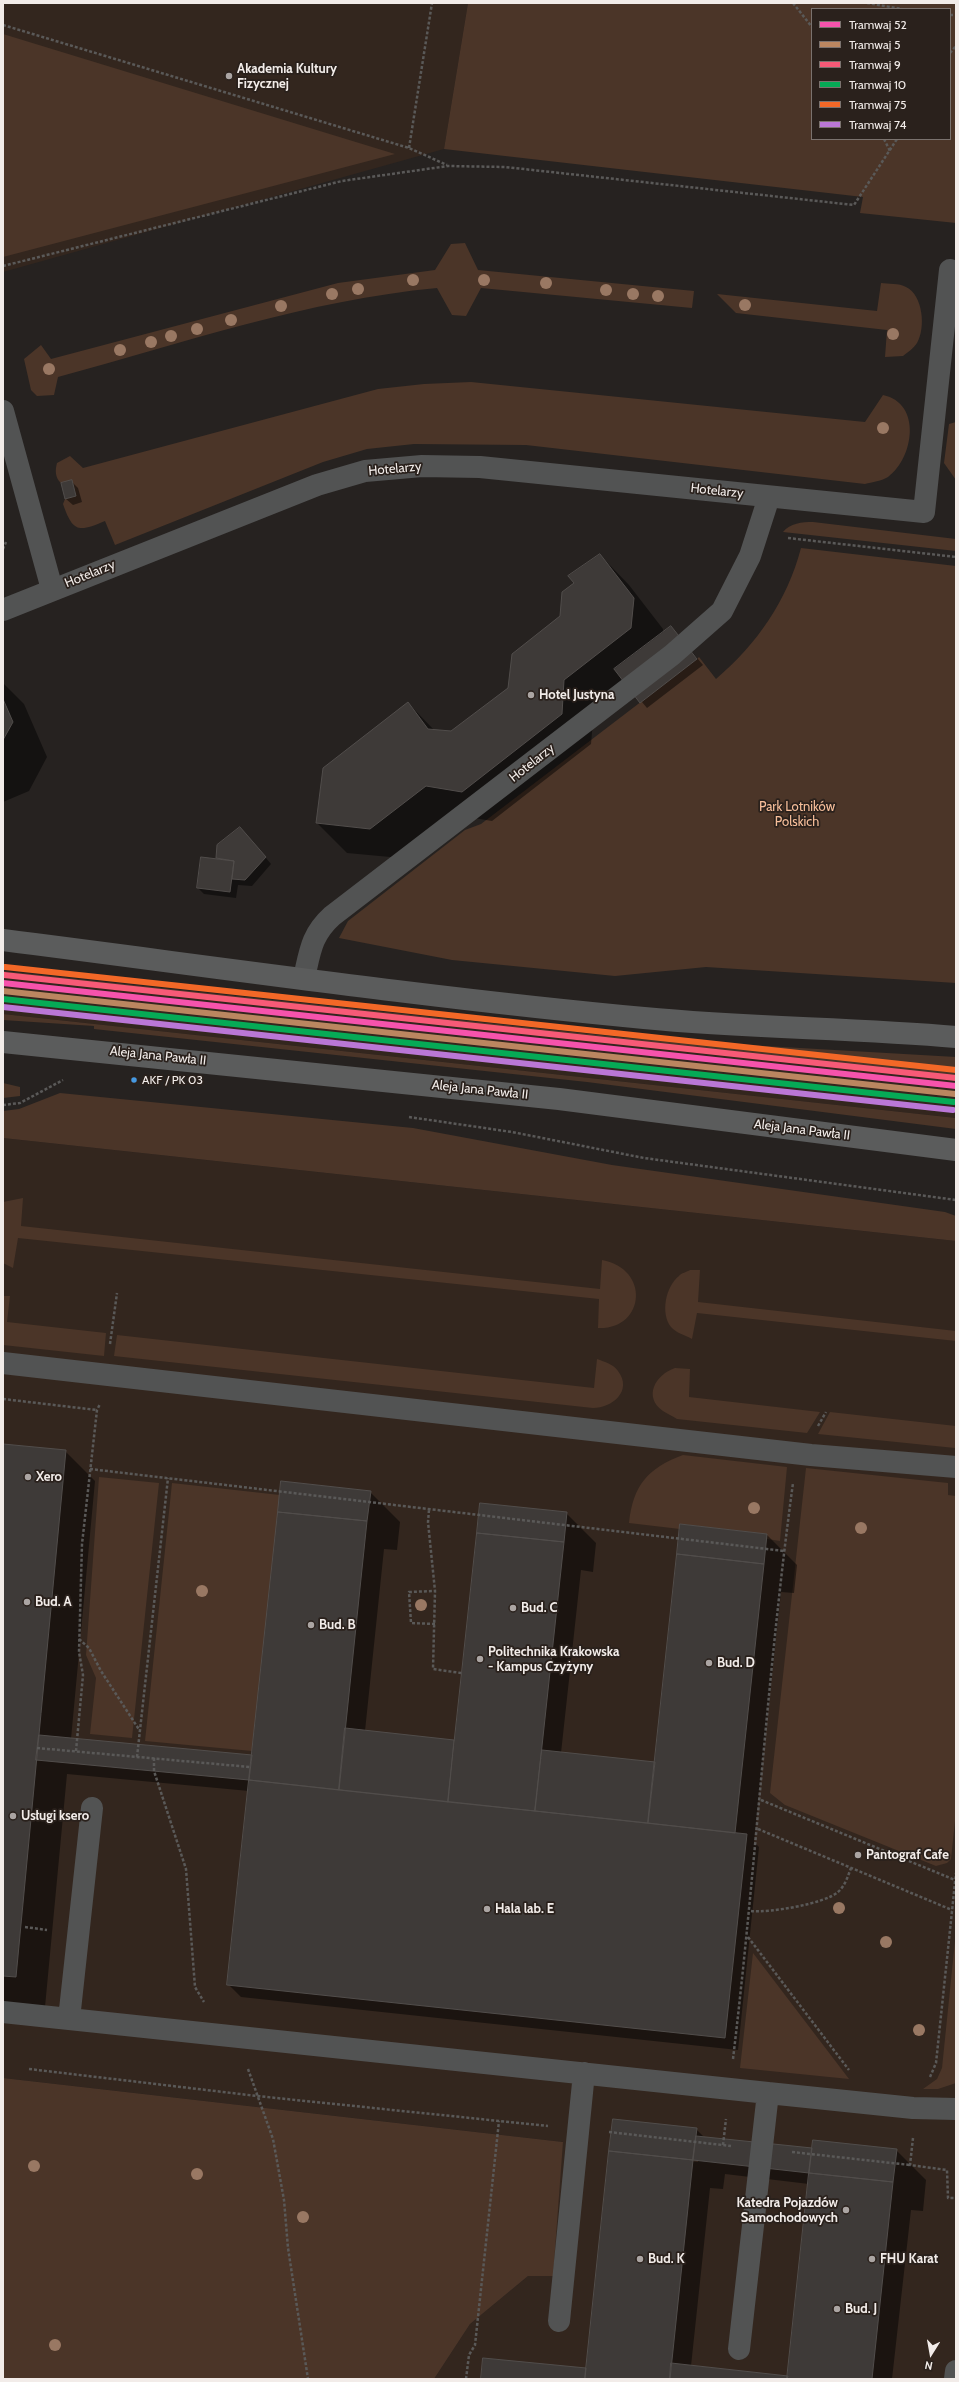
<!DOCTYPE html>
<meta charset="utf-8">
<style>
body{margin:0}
#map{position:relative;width:959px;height:2382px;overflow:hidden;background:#262220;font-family:Cabin,sans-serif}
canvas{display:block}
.frame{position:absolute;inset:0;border:4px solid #f2ece9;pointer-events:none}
.legend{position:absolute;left:811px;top:8px;width:140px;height:132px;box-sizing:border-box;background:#2a211c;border:1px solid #7a726e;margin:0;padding:5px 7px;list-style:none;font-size:12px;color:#f2ece9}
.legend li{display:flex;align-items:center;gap:8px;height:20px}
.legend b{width:20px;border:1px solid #7a726e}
.north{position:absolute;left:911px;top:2334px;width:40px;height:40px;-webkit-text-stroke:3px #2a211c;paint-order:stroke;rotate:191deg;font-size:11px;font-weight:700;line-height:16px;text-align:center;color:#f2ece9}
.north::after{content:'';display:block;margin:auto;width:14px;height:18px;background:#f2ece9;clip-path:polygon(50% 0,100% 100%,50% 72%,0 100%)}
</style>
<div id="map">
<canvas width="959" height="2382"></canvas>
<div class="frame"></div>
<ul class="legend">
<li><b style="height:5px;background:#f653ac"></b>Tramwaj 52</li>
<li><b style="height:5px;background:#bb8660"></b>Tramwaj 5</li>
<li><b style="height:5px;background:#f75a77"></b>Tramwaj 9</li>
<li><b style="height:5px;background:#06aa56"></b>Tramwaj 10</li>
<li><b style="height:5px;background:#f36827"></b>Tramwaj 75</li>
<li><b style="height:5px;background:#ba77d6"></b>Tramwaj 74</li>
</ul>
<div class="north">N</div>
</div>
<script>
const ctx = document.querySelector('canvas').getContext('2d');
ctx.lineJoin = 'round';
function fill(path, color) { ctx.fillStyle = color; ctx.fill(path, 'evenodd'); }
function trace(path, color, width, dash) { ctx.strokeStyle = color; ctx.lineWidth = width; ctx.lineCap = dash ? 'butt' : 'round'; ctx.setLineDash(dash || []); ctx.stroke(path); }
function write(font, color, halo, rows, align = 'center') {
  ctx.font = font + ' Cabin,sans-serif'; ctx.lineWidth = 3.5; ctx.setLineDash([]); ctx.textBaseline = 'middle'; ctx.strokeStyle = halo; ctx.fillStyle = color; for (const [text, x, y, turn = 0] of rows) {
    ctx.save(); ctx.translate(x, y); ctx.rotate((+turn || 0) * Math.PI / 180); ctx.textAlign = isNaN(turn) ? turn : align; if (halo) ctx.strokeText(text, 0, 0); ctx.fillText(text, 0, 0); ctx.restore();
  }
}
const built = new Path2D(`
 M3,3H468L444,149L3,272Z
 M3,973L956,1077V1118L3,1014Z
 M3,1138L956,1241V2379H434L470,2324L528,2276L563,2142L3,2078Z`);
const green = new Path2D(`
 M468,3H956V223L860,213L863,197L444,149ZM812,9H950V139H812Z
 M3,34L395,154L3,257Z
 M465,243L478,270L694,291L692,308L481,288L466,316L452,315L437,288C308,300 183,343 58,377L54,395L37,396L31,390L24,359L41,345L51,359L338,283L435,270L451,244Z
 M881,283C888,284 899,283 906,287C923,295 926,328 917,343C914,348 908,352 903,356L885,357L887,330L736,313L717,294L877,311Z
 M471,382L865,422L883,395C922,403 914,458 888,477C882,481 872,482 865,484L526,445L414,444L367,449L323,462L115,545L105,521C79,532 73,533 63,504L65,499L76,496L72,481L61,483C55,478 55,470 57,463L70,456L83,468L378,389L424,384Z
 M956,422V480L944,463L949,424Z
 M813,522L956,539V551L783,532C790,523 802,522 813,522Z
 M801,548L956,566V983L706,967L615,976L452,960L339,938L348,921L465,830L481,824L697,659L699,657L716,679C757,644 787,601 801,548Z
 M3,971L627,1038L956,1057V1077L3,973Z
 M3,1014L956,1118V1129L587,1082L94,1029V1026L3,1020Z
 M3,1083L20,1087V1096L3,1098Z
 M60,1093L413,1128L612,1165L945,1212L956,1216V1241L3,1138V1111L19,1109Z
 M23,1198L21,1226L600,1289L602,1260C651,1269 645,1330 598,1328L599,1299L18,1238L13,1268L3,1263V1202Z
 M690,1270H700L698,1302L956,1331V1341L697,1313L692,1339C685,1335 676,1333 671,1327C660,1313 666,1286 679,1276C681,1273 687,1272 690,1270Z
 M3,1296H10L7,1322L106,1333L104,1356L3,1345Z
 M117,1335L594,1388L597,1359C605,1362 613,1364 618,1371C633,1391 612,1408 593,1408L114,1356Z
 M675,1368L690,1369L689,1397L820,1412L807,1433L677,1419C673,1416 667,1414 663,1411C643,1397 655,1375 675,1368Z
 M830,1412L956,1426L955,1448L818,1434Z
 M683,1455L787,1467L780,1541L767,1539V1534L681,1524L680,1529L629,1523C633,1485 648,1468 683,1455Z
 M806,1468L948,1483V1495L956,1496V1812L951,1859L947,1863L936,1866L785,1805L770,1793Z
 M99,1477L159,1483L132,1738L90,1734L96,1678L86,1655Z
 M172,1483L280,1495L252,1751L145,1741Z
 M956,1931V2083L938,2089H923L937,2079L942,2068Z
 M753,1953L849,2079L740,2068Z
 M3,2078L563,2142L553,2276H528L470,2324L434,2379H3Z`);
const shadow = new Path2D(`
 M72,482L78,488L82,502L73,505L66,499Z
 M600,555L629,585L663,629V633L671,627L703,665L647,708L627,684L594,710L591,744L492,821L456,815L401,858L347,853L317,823L408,703L435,731L451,733L509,689L561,617L576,583Z
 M3,683L24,704L47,757L29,791L3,802Z
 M246,834L271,864L252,886L238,885L236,898L204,894L198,888L216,859L218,845Z
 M3,1445L65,1451L95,1481L71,1739L253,1757L370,1492L400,1522L397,1550L384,1549L365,1731L455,1741L566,1513L596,1543L593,1572L581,1570L561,1753L656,1764L767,1535L797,1565L794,1593L781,1592L754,1842L759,1847L738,2050L241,1997L228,1984L249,1791L67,1774L45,2007L3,2003Z
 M614,2120L696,2129L705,2138L813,2151L814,2141L896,2150L926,2180L923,2211L911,2210L892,2379H482L484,2359L587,2369ZM642,2154L698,2160V2162L642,2156ZM725,2174L809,2184L788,2377L691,2366L710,2188L723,2189Z`);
const building = new Path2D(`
 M72,480L76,496L65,499L61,483Z
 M600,554L634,598L631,628L564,680L562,714L462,792L426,786L370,829L316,823L323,768L408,702L428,729L451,731L508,688L512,654L560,616L562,592L574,583L568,576Z
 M671,626L697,659L640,703L614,669Z
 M3,699L13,722L3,740Z
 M240,827L266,857L245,880L232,879L234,861L216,858L217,845Z
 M201,857L234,861L230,892L197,888Z
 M3,1444L66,1450L16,1977L3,1976Z
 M281,1481L371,1491L367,1521L278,1512Z
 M480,1503L567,1512L564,1542L477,1533Z
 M278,1512L367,1521L339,1790L249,1780Z
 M680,1524L767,1534L764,1564L677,1554Z
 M477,1533L564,1542L535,1811L448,1802Z
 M677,1554L764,1564L735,1833L648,1823Z
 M345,1728L454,1740L448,1802L339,1790Z
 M39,1735L252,1755L249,1780L36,1760Z
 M542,1750L655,1762L648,1823L535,1811Z
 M249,1780L747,1834L725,2038L227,1985Z
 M613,2119L697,2128L693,2160L609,2151Z
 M696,2136L812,2148L809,2173L693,2160Z
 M813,2140L897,2149L893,2182L809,2173Z
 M609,2151L693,2160L670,2379H585Z
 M809,2173L893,2182L872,2379H787Z
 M483,2358L586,2368L585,2379H481Z
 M671,2363L788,2376L787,2379H670Z`);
const path = new Path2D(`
 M793,3L812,27
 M867,3L902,9
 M950,15H956
 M3,25L409,148L447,165
 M950,53L956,46
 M884,139L890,151
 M409,148L432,3
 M3,266L342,181L448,166L505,167L854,205L897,139
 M788,538L956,557
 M3,549L6,542
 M3,1105L20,1103L63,1080
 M409,1117L512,1132L644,1158L956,1200
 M110,1344L117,1293
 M3,1399L97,1410
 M818,1426L826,1412
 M90,1469L784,1551
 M429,1510L428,1522L435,1591L433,1669L461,1673
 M435,1624L411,1623L409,1592L435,1591
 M79,1639L89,1648L101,1671L140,1731
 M37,1748L250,1767
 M76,1751L83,1675L79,1652L82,1544L97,1410L100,1404
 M137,1757L168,1478
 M154,1758V1771L186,1869L195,1987L204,2002
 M761,1800L955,1880
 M758,1829L952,1910
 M751,1911C769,1913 824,1904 838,1892C845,1886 848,1876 851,1868
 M25,1927L47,1930
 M748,1937L849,2070
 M733,2059C756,1867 767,1674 793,1483
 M29,2069L257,2096L548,2126
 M248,2069L273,2139L284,2200L288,2248L308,2379
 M930,2077L936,2063L956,1873
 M609,2132L731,2146
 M913,2138L910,2165L947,2170L948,2198H954
 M723,2145L726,2119
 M792,2152L910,2165
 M466,2379L469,2355L475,2345L499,2121`);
const minor = new Path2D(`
 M3,411L52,589
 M3,610L317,485L365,471L422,466L480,467L924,512L950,270
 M304,978C310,952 311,935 332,916L672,655L722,611L750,556L769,497
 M3,1363L811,1455L956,1467
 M3,2012L768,2093L913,2108L956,2109
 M69,2019L92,1808
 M559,2321L584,2073
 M739,2349L768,2093
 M955,2379L956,2371`);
const major = new Path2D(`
 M3,940C216,967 429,998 644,1018C747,1028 852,1028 956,1037
 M3,1042L559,1099L956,1150`);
const tram1 = new Path2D(`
 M3,983L956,1086`);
const tram2 = new Path2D(`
 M3,991L955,1094`);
const tram3 = new Path2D(`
 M4,975L956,1078`);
const tram4 = new Path2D(`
 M3,999L954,1102`);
const tram5 = new Path2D(`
 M5,967L956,1070`);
const tram6 = new Path2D(`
 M3,1007L953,1110`);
const trees = [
 [413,280],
 [484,280],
 [546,283],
 [358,289],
 [606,290],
 [332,294],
 [633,294],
 [658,296],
 [745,305],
 [281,306],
 [231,320],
 [197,329],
 [893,334],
 [171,336],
 [151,342],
 [120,350],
 [49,369],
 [883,428],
 [754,1508],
 [861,1528],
 [202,1591],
 [421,1605],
 [839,1908],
 [886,1942],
 [919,2030],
 [34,2166],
 [197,2174],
 [303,2217],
 [55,2345]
];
const markers = [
 [229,76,4,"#aba5a3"],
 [531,695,4,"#aba5a3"],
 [134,1080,3.5,"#4699e1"],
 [28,1477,4,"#aba5a3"],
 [27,1602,4,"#aba5a3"],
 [513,1608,4,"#aba5a3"],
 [311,1625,4,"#aba5a3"],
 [480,1659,4,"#aba5a3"],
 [709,1663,4,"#aba5a3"],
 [13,1816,4,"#aba5a3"],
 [858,1855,4,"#aba5a3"],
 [487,1909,4,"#aba5a3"],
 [846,2210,4,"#aba5a3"],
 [640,2259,4,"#aba5a3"],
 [872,2259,4,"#aba5a3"],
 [837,2309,4,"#aba5a3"]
];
const busNames = [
 ["AKF / PK 03",142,1080]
];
const poiNames = [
 ["Akademia Kultury",237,69],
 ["Fizycznej",237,84],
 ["Hotel Justyna",539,695],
 ["Xero",36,1477],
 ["Bud. A",35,1602],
 ["Bud. C",521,1608],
 ["Bud. B",319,1625],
 ["Politechnika Krakowska",488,1652],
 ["- Kampus Czyżyny",488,1667],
 ["Bud. D",717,1663],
 ["Usługi ksero",21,1816],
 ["Pantograf Cafe",866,1855],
 ["Hala lab. E",495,1909],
 ["Katedra Pojazdów",838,2203,"right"],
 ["Samochodowych",838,2218,"right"],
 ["Bud. K",648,2259],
 ["FHU Karat",880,2259],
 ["Bud. J",845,2309]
];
const streetNames = [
 ["Hotelarzy",395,469,-5],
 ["Hotelarzy",717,491,6],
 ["Hotelarzy",90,574,-22],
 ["Hotelarzy",532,763,-38],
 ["Aleja Jana Pawła II",158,1056,6],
 ["Aleja Jana Pawła II",480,1090,6],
 ["Aleja Jana Pawła II",802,1130,7]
];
const parkNames = [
 ["Park Lotników",797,807],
 ["Polskich",797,822]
];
fill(built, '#33261e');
fill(green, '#4b3528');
fill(shadow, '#0007');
fill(building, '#3e3a38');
trace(building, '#514d4b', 1);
trace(path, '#5a5958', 2.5, [3, 2]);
trace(minor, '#525353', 22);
trace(major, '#5b5c5c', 22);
trace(tram1, '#f653ac', 6);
trace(tram2, '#bb8660', 6);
trace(tram3, '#f75a77', 6);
trace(tram4, '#06aa56', 6);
trace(tram5, '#f36827', 6);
trace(tram6, '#ba77d6', 6);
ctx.fillStyle = '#997863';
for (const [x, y] of trees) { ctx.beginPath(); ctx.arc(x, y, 6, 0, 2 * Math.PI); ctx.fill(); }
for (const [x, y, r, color] of markers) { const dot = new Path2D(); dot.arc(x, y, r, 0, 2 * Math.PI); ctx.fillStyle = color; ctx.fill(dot); trace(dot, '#2a211c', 1.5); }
write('12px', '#f2ece9', '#2a211c', busNames, 'left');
write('bold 13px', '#f2ece9', '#2a211c', poiNames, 'left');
write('13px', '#f2ece9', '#2a211c', streetNames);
write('13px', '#f7be9a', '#2a211c', parkNames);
</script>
